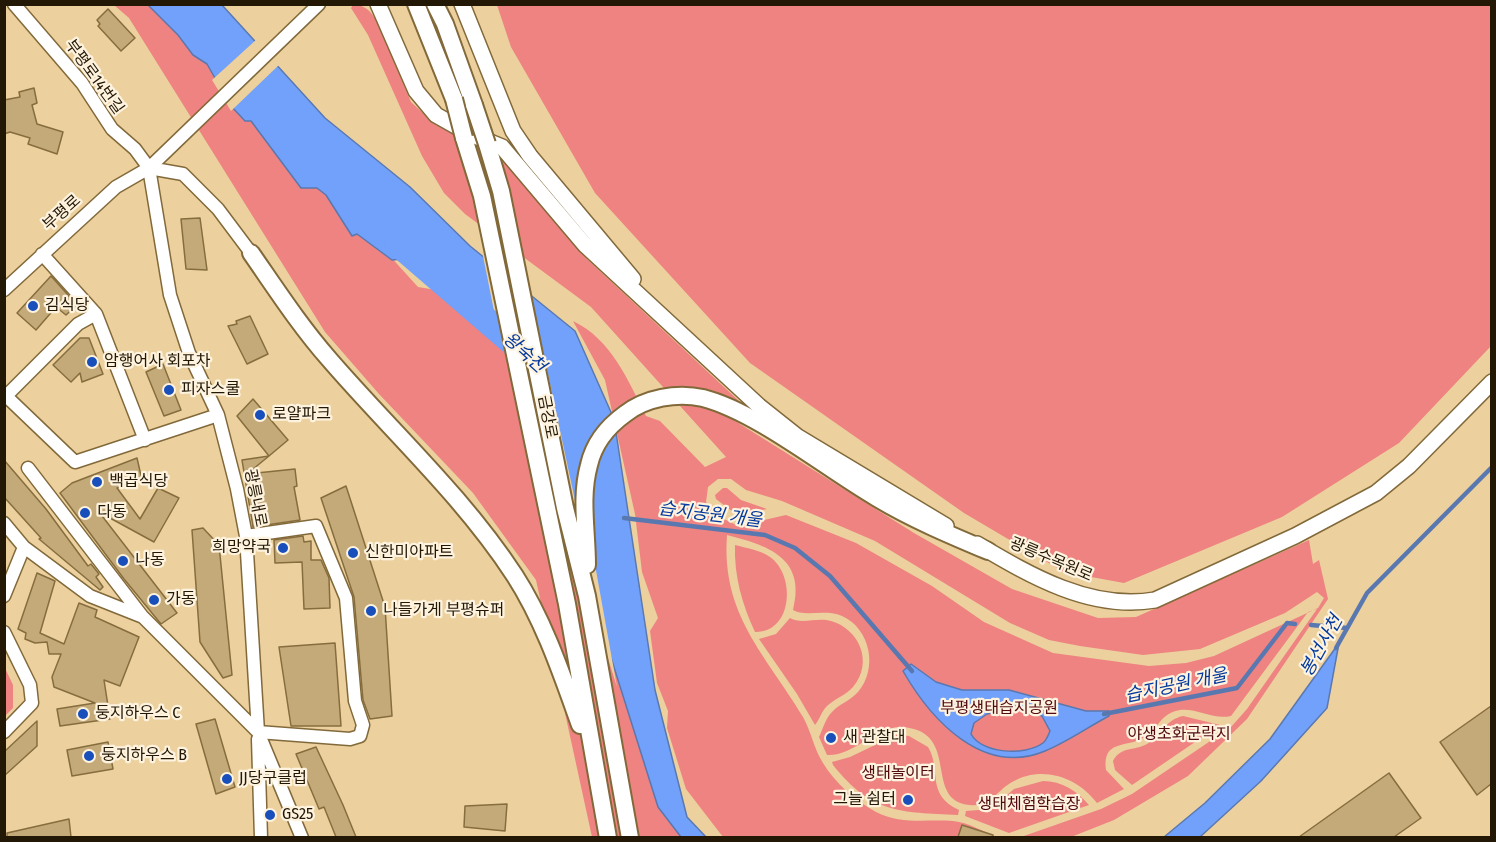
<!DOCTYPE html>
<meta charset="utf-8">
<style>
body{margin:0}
#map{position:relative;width:1496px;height:842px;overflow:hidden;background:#ecd09e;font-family:"Fira Sans Condensed",sans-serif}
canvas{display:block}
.frame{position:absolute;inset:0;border:6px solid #231805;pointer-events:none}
</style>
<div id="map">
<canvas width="1496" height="842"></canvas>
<div class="frame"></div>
</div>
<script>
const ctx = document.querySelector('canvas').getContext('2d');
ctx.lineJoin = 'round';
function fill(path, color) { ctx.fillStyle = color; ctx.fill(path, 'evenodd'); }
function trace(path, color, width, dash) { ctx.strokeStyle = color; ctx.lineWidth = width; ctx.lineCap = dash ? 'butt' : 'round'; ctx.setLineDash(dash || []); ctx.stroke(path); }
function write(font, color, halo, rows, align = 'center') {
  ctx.font = font + ' "Fira Sans Condensed","Noto Sans KR",sans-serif'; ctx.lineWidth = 4.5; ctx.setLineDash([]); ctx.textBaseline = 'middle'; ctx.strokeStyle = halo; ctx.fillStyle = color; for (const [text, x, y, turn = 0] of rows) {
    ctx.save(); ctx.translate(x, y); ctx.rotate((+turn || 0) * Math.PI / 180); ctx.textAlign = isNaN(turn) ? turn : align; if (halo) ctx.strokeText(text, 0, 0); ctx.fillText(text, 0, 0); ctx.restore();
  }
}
const green = new Path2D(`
 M114,5H162L418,287L472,296L548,342L687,837H592L536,580L473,493L379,394L325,332L129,18Z
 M353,5C366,5 370,11 377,21L411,102L436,125L502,157L587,259L739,401L708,389L709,408L716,409L914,533L1012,589L1098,618L1136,617L1309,540L1313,564L1319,560L1328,599L1247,719L1188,776L1114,820L1071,837H1021L1101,809L1132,794L1231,727L1247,709L1317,609L1308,612L1231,716C1213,720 1197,708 1180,710C1160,713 1158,730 1143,738C1127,748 1102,739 1106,770L1124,789L1097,803C1077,776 1041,765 1012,782C996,791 991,807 970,805C922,801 962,732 903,727C876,725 855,756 827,755L819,737C823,729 825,719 832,712C839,704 850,701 858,692C878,669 871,629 842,616C826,609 803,617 793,610C807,557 766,545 727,535C721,615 766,655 803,717C811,731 814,749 823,763C835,783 856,801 876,812C901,825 926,819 953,821C969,823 981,830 995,837H723L686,789L667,728L668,711L657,683L650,631L658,618L642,572L635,514L605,380L573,321C611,339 628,380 646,416L660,421L705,467L726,457L591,307L465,214L444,193L422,156L368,35L351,8ZM718,479H731L746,490L782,501L875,541L1010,623L1049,640L1080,646L1143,655L1200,649L1285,613L1317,592L1324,598L1318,608L1214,656L1186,663L1149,666L1053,653L984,622L932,586L856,543L786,515L738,526L720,517L706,502L708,487Z
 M497,5H1491V346L1399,443L1282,517L1124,583L1064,572L964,513L750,363L595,193L511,47Z
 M723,488H727L741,500L767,509L737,515L716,499L715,495Z
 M735,545C746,548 760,550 770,557C796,575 793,633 755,632C742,604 734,576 735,545Z
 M790,618C802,625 817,617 831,621C859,629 874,662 853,687C846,695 836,698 827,706C821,712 820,719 815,725L797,694L759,639L776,634Z
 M4,666L13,685V708L5,716Z
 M1183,716L1220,725L1132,785L1115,770L1113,761C1121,745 1137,752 1150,742C1164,733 1165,720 1183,716Z
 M896,735L909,736L928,747C942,770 925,794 959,810L958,815C900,812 872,814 833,765L832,762L850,757Z
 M1043,781C1062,781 1077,791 1089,805L1009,833L965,816L966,811L991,809L1014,789Z`);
const water = new Path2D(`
 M148,5H222L325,118L410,187L470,246L575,331L614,419L655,690L687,817L706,837H681L658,807L529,397L507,335L424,261L418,273L402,259L392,260L357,234L352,236L326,195L317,188H301L251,121H245L231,106L207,64L193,55L178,35Z
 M1339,643L1327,708L1261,781L1200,837H1164L1205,803L1270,739Z
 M911,664L936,682L962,690H1009L1086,711H1109V716C1088,727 1067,742 1045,751C983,777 931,720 903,671ZM1008,709L1025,710L1042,716L1050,731C1048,736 1046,741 1043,743C1025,756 982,754 971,734L974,723L987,714Z`);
const pier = new Path2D(`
 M257,39L280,64L231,111L212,80Z
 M482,251L530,290L576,505L579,474L604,446L596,462L593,485L592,548L617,687L526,398L504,337L498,331Z`);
const stream = new Path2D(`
 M624,518L765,535L795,548L830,576L912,671
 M1311,625L1347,628
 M1336,648L1367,593L1492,467
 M1104,714L1237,688L1287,623L1295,624`);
const river = new Path2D(`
 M397,243L528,356`);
const building = new Path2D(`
 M108,9L135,38L121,51L98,26L100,24L97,20Z
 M34,88L37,103L32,105L37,124L63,132L57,154L28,144L30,138L10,132L4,134V100L20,97L19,92Z
 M200,218L207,270L186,269L181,219Z
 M51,276L77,305L66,315L56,307L36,330L17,313Z
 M250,316L268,354L247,364L228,326L237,324L236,321Z
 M80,338H89L103,374L82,382L80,373L71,382L53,365Z
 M163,364L181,410L164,416L146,372Z
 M253,399L288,440L269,456L237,416Z
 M269,456L247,474L295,469L297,486L294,487L300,520L253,527L242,460Z
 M137,458L142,480L117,488L140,519L158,488L179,498L154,542L99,512L177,613L161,624L124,579L60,493L72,483Z
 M4,460L46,509L88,566L91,564L99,574L96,577L103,587L100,590L39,539L41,538L4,497Z
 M346,486L385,607L392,716L370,719L363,700L354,597L321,498Z
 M203,528L219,545L232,675L223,678L200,642L192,530Z
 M303,536L304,542L311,541V560H321L329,578L330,608L304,609L302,562L275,563L274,540Z
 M37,573L55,581L40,633L64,644L79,603L97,610L95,617L139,637L120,686L104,680L110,719L60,726L57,709L95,703L54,687L52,677L61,654H49L47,642L35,643L25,639L26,633L18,629Z
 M335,643L341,726H291L279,647Z
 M1491,706V784L1477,795L1440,742Z
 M215,719L235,787L216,794L196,724Z
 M37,721V746L4,776V752Z
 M108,742L113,769L72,776L67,750Z
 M316,747L343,805L356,837H336L324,807L319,809L296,754Z
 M1389,773L1421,818L1394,837H1299Z
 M507,804L505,831L464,827L465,806Z
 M69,819L71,837H7V833Z
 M962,825L993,835V837H958Z`);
const minor = new Path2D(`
 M14,4L82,83L112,129L135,149L149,168L170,295L189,353L218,415L237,489L246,536L258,732L302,838
 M149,168L183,174L218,209L251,253
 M42,254L96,314
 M4,290L116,187L149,168L319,4
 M145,440L96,314L78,324L6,396L75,462L218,415
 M28,468L142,616
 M4,523L24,547L4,596
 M24,547L90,596L143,617L258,732L350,739L360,736L363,725L355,701L346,598L316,526L246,536
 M4,632L30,685L32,703L4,732
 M258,739L261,838`);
const tertiary = new Path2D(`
 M378,4L416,91L436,115L468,133L502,147L585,245L759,406L798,437L946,526
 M462,4L513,131L530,156L633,279
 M977,544C1031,576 1091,611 1155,600L1295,536L1376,493L1409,466L1492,382`);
const secondary = new Path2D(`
 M416,4L454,99
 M435,4L445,24L474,105
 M464,138L482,196L567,604L608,838
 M487,144L501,191L565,508L587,596L630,838
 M251,253C276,289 300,326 329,359C391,431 462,495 515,576C544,621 562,675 580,725
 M587,565C587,531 580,498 589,465C594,443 607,427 625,414C645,398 677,392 703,398C757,412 827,469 877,498C912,519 950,535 988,551`);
const secondaryBridge = new Path2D(`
 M454,99L464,138
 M474,105L487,144`);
const markers = [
 [33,306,6,"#184fbb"],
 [92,362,6,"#184fbb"],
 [169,390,6,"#184fbb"],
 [260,415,6,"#184fbb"],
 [97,482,6,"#184fbb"],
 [85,513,6,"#184fbb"],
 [283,548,6,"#184fbb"],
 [353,553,6,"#184fbb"],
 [123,561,6,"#184fbb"],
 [154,600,6,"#184fbb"],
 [371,611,6,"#184fbb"],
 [83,714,6,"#184fbb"],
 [831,738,6,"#184fbb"],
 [89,756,6,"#184fbb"],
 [227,779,6,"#184fbb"],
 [908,800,6,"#184fbb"],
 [270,815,6,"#184fbb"]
];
const streetNames = [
 ["부평로14번길",94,77,54],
 ["부평로",62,213,-42],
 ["금강로",547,417,79],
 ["광릉내로",255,498,79],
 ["광릉수목원로",1051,560,23]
];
const poiNames = [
 ["김식당",45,306],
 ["암행어사 회포차",104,362],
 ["피자스쿨",181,390],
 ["로얄파크",272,415],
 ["백곱식당",109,482],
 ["다동",97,513],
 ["희망약국",271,548,"right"],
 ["신한미아파트",365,553],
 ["나동",135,561],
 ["가동",166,600],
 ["나들가게 부평슈퍼",383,611],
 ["둥지하우스 C",95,714],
 ["새 관찰대",843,738],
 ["둥지하우스 B",101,756],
 ["JJ당구클럽",239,779],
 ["그늘 쉼터",896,800,"right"],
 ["GS25",282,815]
];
const parkNames = [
 ["부평생태습지공원",999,709],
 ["야생초화군락지",1179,735],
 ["생태놀이터",898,774],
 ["생태체험학습장",1029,805]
];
const waterNames = [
 ["왕숙천",524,353,42],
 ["습지공원 개울",710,515,7],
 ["봉선사천",1322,646,-61],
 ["습지공원 개울",1176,686,-12]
];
fill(green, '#ee8381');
fill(water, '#71a1fa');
trace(water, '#5a78b0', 1.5);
fill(pier, '#ecd09e');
trace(stream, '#5a78b0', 4.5);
trace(river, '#71a1fa', 26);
fill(building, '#c5aa79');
trace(building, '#866d3e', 1.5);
trace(minor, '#82693a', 15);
trace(tertiary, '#82693a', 18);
trace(secondary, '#82693a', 20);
trace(minor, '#fff', 12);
trace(tertiary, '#fff', 15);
trace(secondary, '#fff', 16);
trace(secondaryBridge, '#82693a', 20, []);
trace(secondaryBridge, '#fff', 16);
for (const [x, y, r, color] of markers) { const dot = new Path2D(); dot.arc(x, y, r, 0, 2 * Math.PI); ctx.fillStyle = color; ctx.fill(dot); trace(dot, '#fef3df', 2); }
write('16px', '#231805', '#fef3df', streetNames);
write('16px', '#231805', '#fef3df', poiNames, 'left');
write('16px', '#520911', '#fef3df', parkNames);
write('italic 18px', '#04399e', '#fef3df', waterNames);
</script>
